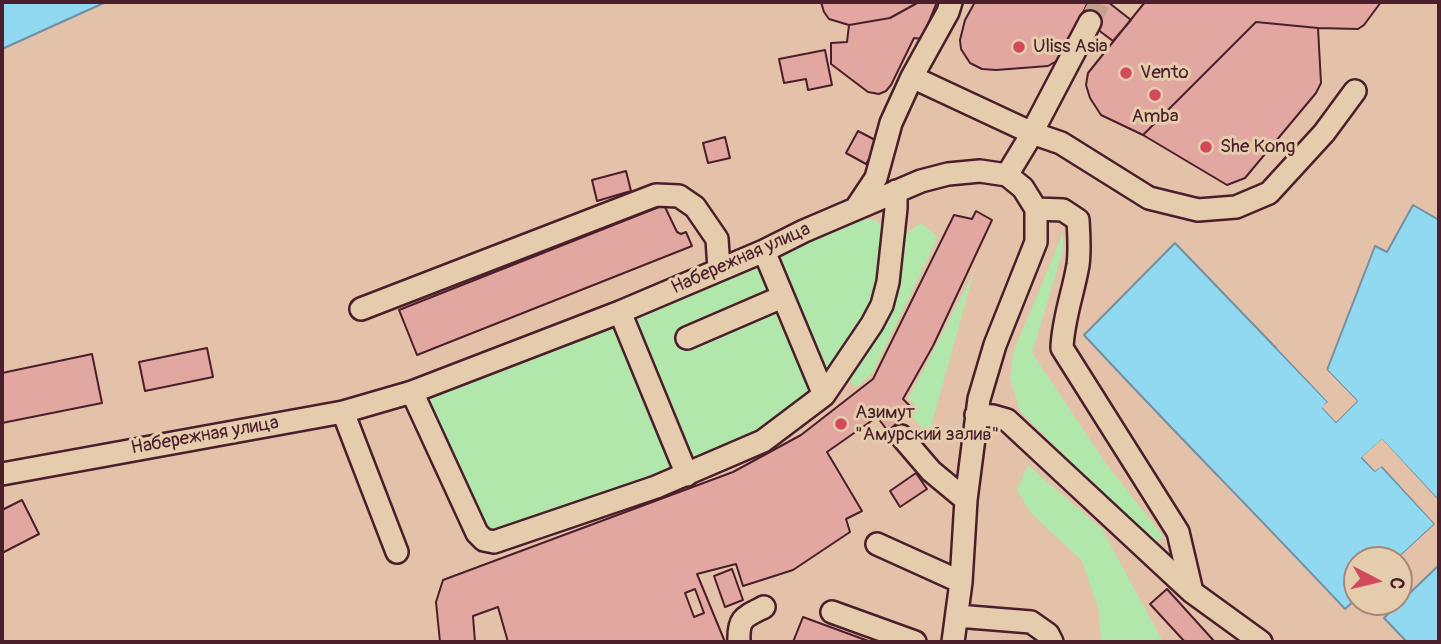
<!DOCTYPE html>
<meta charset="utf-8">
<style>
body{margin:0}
#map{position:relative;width:1441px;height:644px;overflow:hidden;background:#e4c1a9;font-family:Pangolin,sans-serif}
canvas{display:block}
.frame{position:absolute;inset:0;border:4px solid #4a1f2b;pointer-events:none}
.north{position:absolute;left:1343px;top:546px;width:70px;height:70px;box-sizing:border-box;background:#e5ccad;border:2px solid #a78779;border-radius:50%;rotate:97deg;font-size:19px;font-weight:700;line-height:28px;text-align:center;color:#4a1f2b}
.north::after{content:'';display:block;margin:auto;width:24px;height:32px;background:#d1495b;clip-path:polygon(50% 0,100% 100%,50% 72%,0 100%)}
</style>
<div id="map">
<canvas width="1441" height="644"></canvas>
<div class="frame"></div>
<div class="north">С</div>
</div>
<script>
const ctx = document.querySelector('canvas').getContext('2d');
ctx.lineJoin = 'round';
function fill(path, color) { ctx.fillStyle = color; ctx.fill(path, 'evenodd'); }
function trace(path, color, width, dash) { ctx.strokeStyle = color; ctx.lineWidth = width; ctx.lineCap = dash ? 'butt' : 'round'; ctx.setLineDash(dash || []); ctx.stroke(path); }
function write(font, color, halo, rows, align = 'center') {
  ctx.font = font + ' Pangolin,sans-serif'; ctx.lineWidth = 6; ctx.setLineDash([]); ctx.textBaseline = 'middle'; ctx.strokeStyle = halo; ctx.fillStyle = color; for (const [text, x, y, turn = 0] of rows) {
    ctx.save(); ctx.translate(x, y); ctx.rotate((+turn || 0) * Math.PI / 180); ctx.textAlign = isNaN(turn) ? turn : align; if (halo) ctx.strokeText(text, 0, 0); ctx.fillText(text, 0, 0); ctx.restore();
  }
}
const green = new Path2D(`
 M867,219L876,220L884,230L880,299L823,385L773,425L724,449L642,486L490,538L419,399L844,224Z
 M921,223L938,237L873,372L857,387L842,376L900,237Z
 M1063,233V250L1032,353L1105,462L1163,536L1156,543L1107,498L1020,411L1010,379L1013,353Z
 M974,272L929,434L911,416L917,407L908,399Z
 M1028,465L1102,529L1163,642H1101L1099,611L1082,561L1031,513L1017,490Z`);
const water = new Path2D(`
 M2,2H106L2,49Z
 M1413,205L1439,220V501L1382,440L1362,458L1375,471L1381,466L1435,524L1396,560H1357V598L1345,609C1259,517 1170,428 1084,335L1175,243L1328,402L1323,408L1336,422L1357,401L1327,370L1375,246L1387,252Z
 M1439,565V642H1407L1384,618Z`);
const pier = new Path2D(`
 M1280,346L1331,400V403L1327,408L1336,417L1352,401L1324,372V367L1357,401L1336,422L1322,407L1328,402L1277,348Z
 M1382,439L1439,501V505L1381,444L1367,458L1376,466L1380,463H1384L1438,523L1399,562L1396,560L1435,524L1382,466L1375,471L1362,457Z`);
const building = new Path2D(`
 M821,2H919L890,18L849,25L829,19L824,12Z
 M919,2H937L922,39L914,38L891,85L886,91L879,94L868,92L831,64V43L847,42L849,25L890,18Z
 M975,2H1088L1067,49L1060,59L1048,66L996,70L982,69L970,63L961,49L960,40L965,20Z
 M1088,2H1108L1131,20L1113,41L1081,17Z
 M1145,2H1381L1364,25L1358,29L1318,28L1256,22L1143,135L1101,115L1090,98L1086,85L1088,73Z
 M1256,22L1318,28L1321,83L1316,93L1245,178L1227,185L1143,135Z
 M825,50L832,85L808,90L806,79L784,83L779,59Z
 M858,131L879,142L866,164L846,153Z
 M725,137L730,158L708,163L703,143Z
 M626,171L631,191L597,201L592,180Z
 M664,205L677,232L681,234L686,232L692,246L417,355L399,310Z
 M976,211L992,220L933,346L903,399L913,409L888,431L877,417L827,452L862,511L846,519L850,532L793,570L743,586L736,564L697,574L725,642H508L498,607L473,616L475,642H440L436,602L443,580L733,472L801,435L873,379L954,215L972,219Z
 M207,348L213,377L145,391L139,362Z
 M92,354L102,403L2,423V373Z
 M916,473L927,489L900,507L890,491Z
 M22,500L39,534L2,553V510Z
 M732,569L743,600L725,607L714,576Z
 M695,589L704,613L694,617L685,593Z
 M1167,589L1214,641L1212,642H1185L1150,604Z
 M803,617L871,642H793Z`);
const minorTunnel = new Path2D(`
 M1090,22L1100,2`);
const minor = new Path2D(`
 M912,77L1032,133L1061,143L1149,198L1198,210L1236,207L1269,193L1324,133L1355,91
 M1007,175L1027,142L1090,22
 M856,208L876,178L891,123L912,77L948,12L951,2
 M1036,209L1063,210L1078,220C1079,236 1080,250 1078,265C1073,294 1063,319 1062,348L1178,532L1192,592
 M764,251L824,395
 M361,309L656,195L679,196L695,207L717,239L719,269
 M620,312L687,475
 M687,338L782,297
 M412,392L477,533L484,540L494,542L656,487L763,441L824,395L872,324L882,305L888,282L896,208V191
 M343,412L397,552
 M976,415L993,416L1007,420L1192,592L1261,642
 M901,436L931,471L966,500
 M2,474L343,412L412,392L620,312L764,251L804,231L921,181L948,174L980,171L1007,175L1023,188L1036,209V242L995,345L979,399L966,500L961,582L953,642
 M877,544L961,582
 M832,612L915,642
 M957,616L1031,622L1048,634L1052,642
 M739,642C738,618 744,617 764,607`);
const markers = [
 [1019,47,7,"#d1495b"],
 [1126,73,7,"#d1495b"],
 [1155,95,7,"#d1495b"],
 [1206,147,7,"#d1495b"],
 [841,424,7,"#d1495b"]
];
const poiNames = [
 ["Uliss Asia",1033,47],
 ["Vento",1140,73],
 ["Amba",1155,117,"center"],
 ["She Kong",1220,147],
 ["Азимут",855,413],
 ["\"Амурский залив\"",855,435]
];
const streetNames = [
 ["Набережная улица",741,259,-24],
 ["Набережная улица",205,436,-10]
];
fill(green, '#b1e7aa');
fill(water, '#90d9f1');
trace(water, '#748fa2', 2);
fill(pier, '#e4c1a9');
fill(building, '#e2a7a1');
trace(building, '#4a1f2b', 2);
trace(minorTunnel, '#c5a190', 21, [21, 10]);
trace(minor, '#4a1f2b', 26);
trace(minor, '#e5ccad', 21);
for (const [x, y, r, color] of markers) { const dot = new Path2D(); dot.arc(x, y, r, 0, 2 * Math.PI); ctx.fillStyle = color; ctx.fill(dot); trace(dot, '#e5ccad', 2.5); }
write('19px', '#4a1f2b', '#e5ccad', poiNames, 'left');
write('19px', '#4a1f2b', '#e5ccad', streetNames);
</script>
